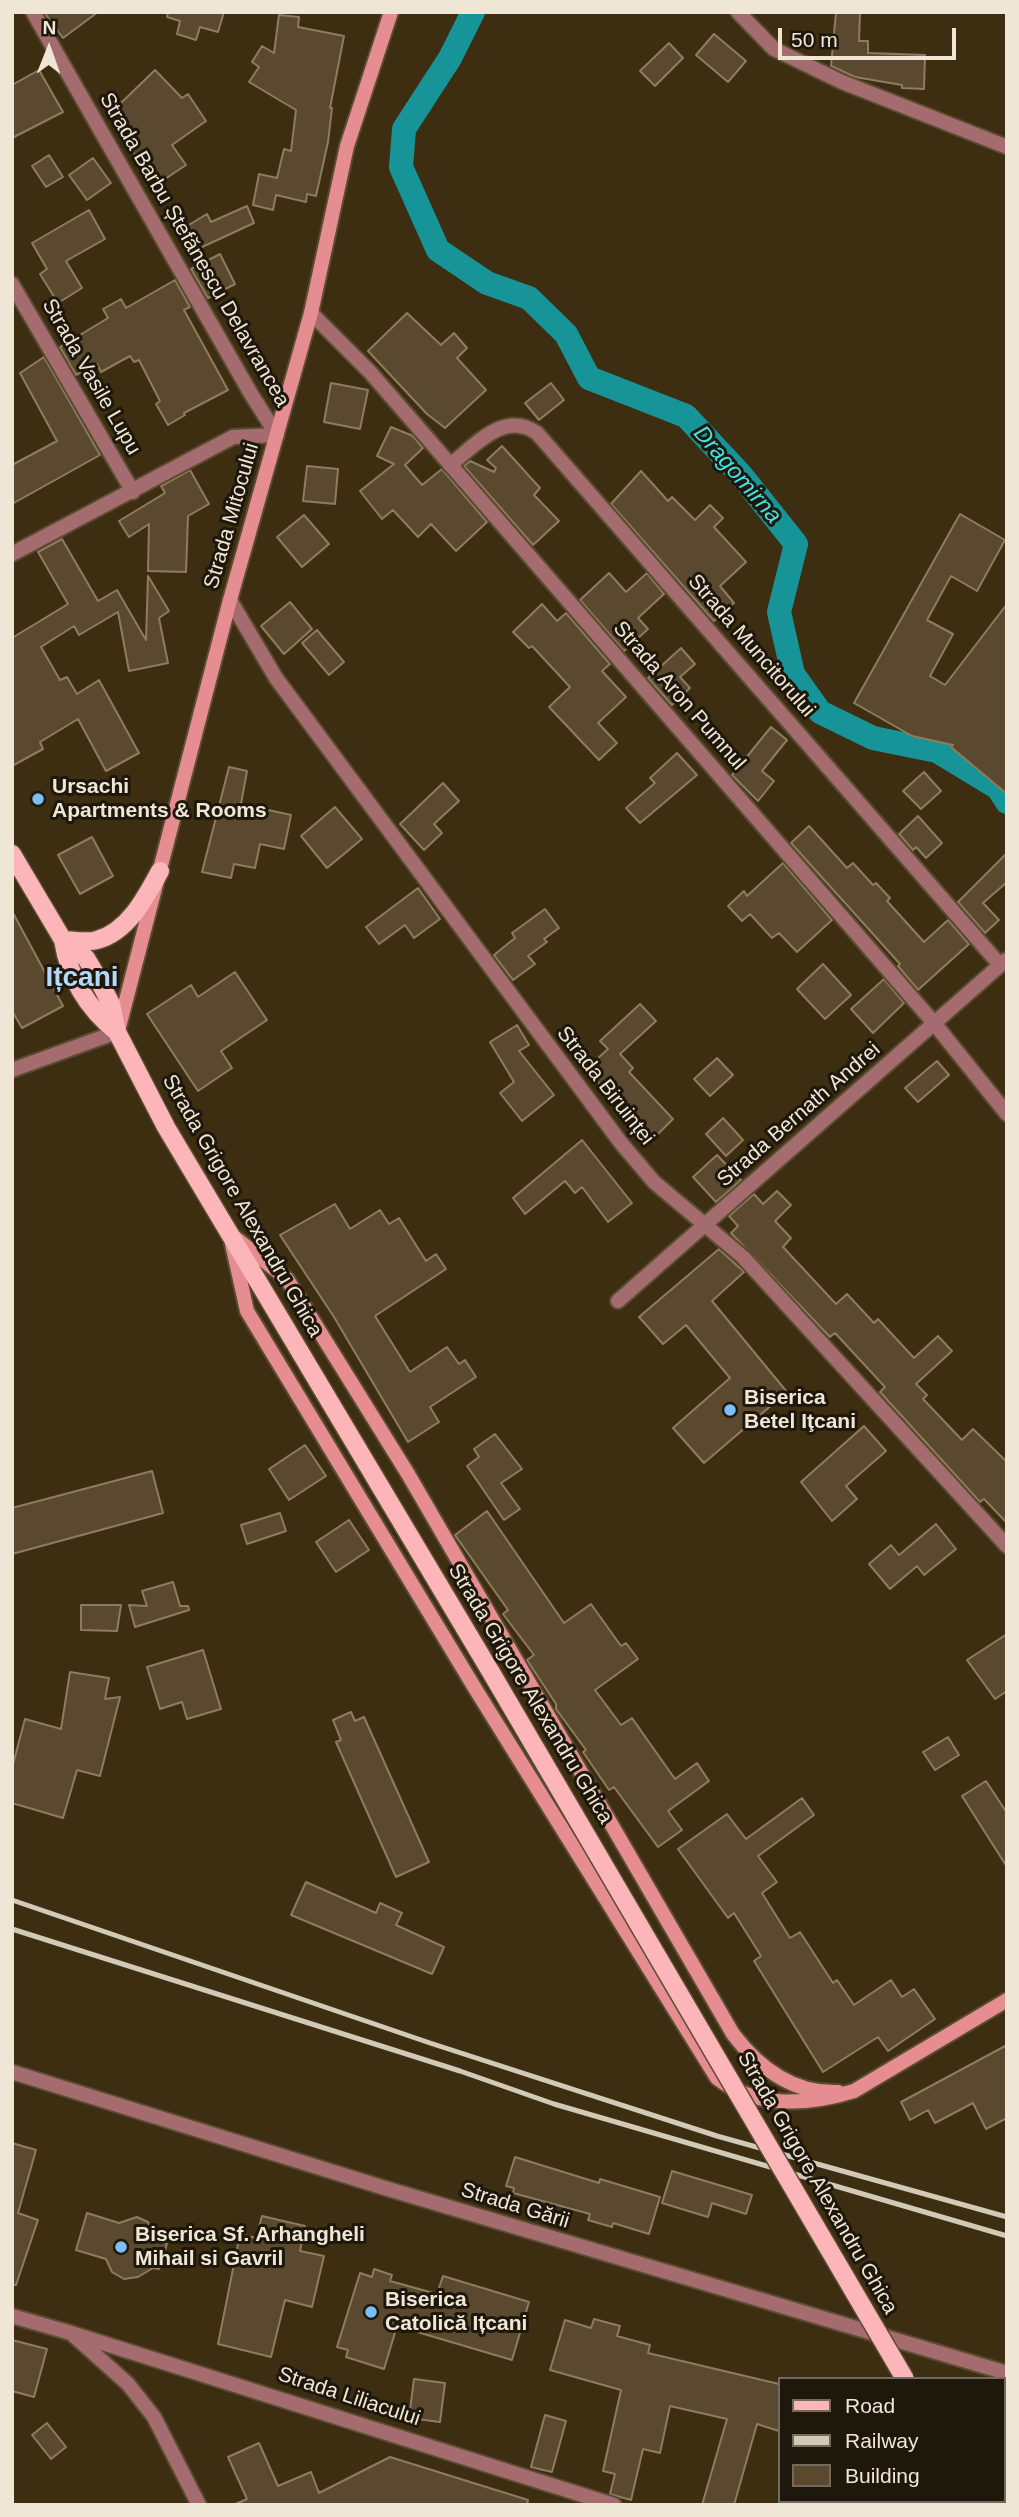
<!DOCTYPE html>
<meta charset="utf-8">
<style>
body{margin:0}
#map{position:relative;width:1019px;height:2517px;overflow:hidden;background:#3d2e12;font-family:Helvetica,sans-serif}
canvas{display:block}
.frame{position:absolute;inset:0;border:14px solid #f0e6d6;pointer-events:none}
.legend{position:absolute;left:778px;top:2377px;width:228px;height:126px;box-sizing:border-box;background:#1e170c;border:2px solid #726a5d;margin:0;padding:9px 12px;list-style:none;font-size:21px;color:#f0e6d6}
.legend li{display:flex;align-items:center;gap:14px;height:35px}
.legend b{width:35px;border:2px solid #726a5d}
.north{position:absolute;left:14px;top:14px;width:70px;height:70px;-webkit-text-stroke:5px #1e170c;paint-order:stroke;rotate:1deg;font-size:19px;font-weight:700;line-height:28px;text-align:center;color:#f0e6d6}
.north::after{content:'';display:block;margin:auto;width:24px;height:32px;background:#f0e6d6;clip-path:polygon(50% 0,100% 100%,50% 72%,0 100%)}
.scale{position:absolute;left:778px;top:28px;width:178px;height:32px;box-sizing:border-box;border:4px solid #f0e6d6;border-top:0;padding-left:9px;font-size:21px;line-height:24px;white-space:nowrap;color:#f0e6d6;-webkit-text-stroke:5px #1e170c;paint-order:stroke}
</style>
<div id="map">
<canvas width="1019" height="2517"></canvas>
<div class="frame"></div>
<ul class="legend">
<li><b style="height:9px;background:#fcb6b9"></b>Road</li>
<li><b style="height:9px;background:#d3c9b7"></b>Railway</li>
<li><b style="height:19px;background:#5a492e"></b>Building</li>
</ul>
<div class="north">N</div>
<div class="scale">50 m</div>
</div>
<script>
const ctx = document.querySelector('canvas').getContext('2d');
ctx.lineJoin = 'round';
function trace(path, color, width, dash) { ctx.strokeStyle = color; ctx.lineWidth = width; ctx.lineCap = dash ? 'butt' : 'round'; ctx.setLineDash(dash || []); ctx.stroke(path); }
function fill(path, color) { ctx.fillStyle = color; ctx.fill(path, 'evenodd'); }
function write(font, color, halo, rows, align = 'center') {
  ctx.font = font + ' Helvetica,sans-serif'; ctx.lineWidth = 6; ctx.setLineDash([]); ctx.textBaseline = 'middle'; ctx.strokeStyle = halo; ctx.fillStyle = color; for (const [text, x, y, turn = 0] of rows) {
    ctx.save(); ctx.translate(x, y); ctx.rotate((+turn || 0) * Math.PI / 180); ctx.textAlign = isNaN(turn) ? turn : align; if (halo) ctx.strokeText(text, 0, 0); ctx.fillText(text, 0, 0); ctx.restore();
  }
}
const canal = new Path2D(`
 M473,12L450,58L404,129L401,167L438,250L487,283L529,298L566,334L589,378L686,416L741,475L796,544L779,612L793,674L820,712L873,738L937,751L998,788L1007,802`);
const building = new Path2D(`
 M44,12H98L63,38Z
 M168,12H224L218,32L200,27L196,40L177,34L180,21L167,17Z
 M836,12H860L859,41H868V53L925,55L924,89L902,88V85L855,77L831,66Z
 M279,15L299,17L298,27L344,36L330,108H332L328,142L316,196L307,194L306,202L276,195L273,210L253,205L259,174L277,178L284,149L291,151L296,110L249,82L259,67L252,62L262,46L274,53Z
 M714,34L746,61L728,82L696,55Z
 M669,43L683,58L655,86L640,71Z
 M39,70L63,112L12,138V85Z
 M155,70L182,98L188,94L206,121L172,145L186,165L156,185L129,146L137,141L111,113L122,106L121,103Z
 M49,155L63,177L46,187L32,166Z
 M93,158L111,183L87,200L69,175Z
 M247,206L254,223L200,248L187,226L207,214L211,222Z
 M89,210L105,239L66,261L82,288L58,303L40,274L47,269L32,243Z
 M220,254L235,284L208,298L191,269Z
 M175,280L190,307L184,310L228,390L184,413L185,415L168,425L156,404L160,401L139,360L134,362L130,356L101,372L97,364L76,375L60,347L108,318L103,309L121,299L126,308Z
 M407,313L441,345L454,333L467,348L457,358L486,390L445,428L427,414L368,351Z
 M44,357L100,455L12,504V465L57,441L20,373Z
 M331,383L368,390L360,429L324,422Z
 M551,383L564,400L539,420L525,403Z
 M391,427L413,436L423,448L405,465L422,485L442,469L487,522L456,551L431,524L418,537L393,510L382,519L360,491L394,464L377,456Z
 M502,446L540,488L534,495L559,521L533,545L464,466L470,461L494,472L496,468L487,460Z
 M307,466L338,469L335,504L303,501Z
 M190,470L209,504L188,516L186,572L148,571L149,524L129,537L119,521L165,493L161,486Z
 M641,471L668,501L672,497L695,520L710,505L723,518L714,527L746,562L720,586L734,603L714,621L611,504Z
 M960,514L1005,540L977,591L951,576L927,620L953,634L930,676L945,685L1007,604V794L951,747L953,745L912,736L854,703Z
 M304,515L329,544L302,567L277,537Z
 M62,539L98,601L117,590L146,640L148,576L169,611L159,618L168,663L129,671L118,612L79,635L74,626L41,647L60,680L67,677L77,694L99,680L139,753L106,771L78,719L40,742L43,749L12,766V638L68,604L38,552Z
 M609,573L626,592L647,573L664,594L638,618L648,629L624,651L580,600Z
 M290,602L312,629L284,654L261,626Z
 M542,604L557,621L566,613L610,664L602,671L626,697L598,723L617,743L599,760L549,707L570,687L532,646L529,648L513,632Z
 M317,630L344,662L329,675L302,643Z
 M681,648L695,664L680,677L690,688L672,705L648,678Z
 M771,727L787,740L762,771L774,781L758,801L732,775Z
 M677,753L697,775L640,823L626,808L655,783L650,778Z
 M229,767L247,771L241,804L291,815L284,849L260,844L255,868L234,864L231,878L202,872Z
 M924,772L941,791L921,809L903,791Z
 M443,783L459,801L434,824L442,833L424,850L400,824Z
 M335,807L362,839L327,868L301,836Z
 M918,816L942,843L926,858L916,847L913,850L899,834Z
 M809,826L847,868L853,863L873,885L876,883L890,898L887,901L924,942L948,920L969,944L918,990L898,966L900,964L791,843Z
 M92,837L113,876L80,894L58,855Z
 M1007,853V882L983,903L999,920L985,933L958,902Z
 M783,863L832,920L797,952L779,933L772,938L750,914L742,921L728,906L744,891L747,896Z
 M418,888L440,919L414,938L405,925L379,944L366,927Z
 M545,909L559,928L544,939L547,942L528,956L535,964L513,980L494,955L515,938L512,933Z
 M12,911L63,1006L22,1028L12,1011Z
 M823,964L851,995L825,1019L797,989Z
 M235,972L267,1020L221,1051L232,1068L198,1091L147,1014L191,985L198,997Z
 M884,979L904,1003L873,1033L851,1009Z
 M640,1004L656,1021L620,1054L633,1068L629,1072L673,1119L652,1140L586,1069L608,1049L600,1041Z
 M517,1025L529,1045L519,1051L554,1095L522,1121L500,1093L514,1082L490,1042Z
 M717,1058L733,1075L710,1096L694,1079Z
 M937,1061L949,1075L918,1102L905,1088Z
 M723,1118L743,1140L726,1156L706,1134Z
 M582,1140L632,1203L608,1222L582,1187L575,1193L565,1181L525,1214L513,1198Z
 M717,1155L741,1180L716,1202L693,1177Z
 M777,1191L791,1205L775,1221L791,1238L783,1247L836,1304L847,1294L874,1323L878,1319L914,1358L938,1336L952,1351L916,1384L927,1395L923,1399L962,1440L973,1429L1007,1462V1523L984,1499L980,1502L880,1392L885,1387L835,1333L830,1337L731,1233L738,1226L729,1216L754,1194L763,1204Z
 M335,1204L350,1229L380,1210L389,1224L399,1218L426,1261L436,1254L446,1269L375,1316L410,1372L447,1347L459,1364L465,1360L476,1377L430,1407L439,1422L408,1442L334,1317L280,1235Z
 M719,1249L744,1272L712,1301L787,1392L704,1463L673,1428L730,1378L686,1325L663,1344L639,1317Z
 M864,1426L886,1451L846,1486L857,1499L832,1521L801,1482Z
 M495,1434L522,1469L501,1483L520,1509L504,1520L467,1466L479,1457L474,1449Z
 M305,1445L326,1476L289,1500L269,1469Z
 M152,1471L163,1513L12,1554V1508Z
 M487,1511L564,1623L591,1604L621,1646L626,1643L638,1659L595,1690L621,1725L632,1718L675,1779L697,1763L709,1781L668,1811L682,1830L658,1847L614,1787L609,1790L583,1752L586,1750L556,1709V1704L527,1660L534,1655L503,1614L508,1610L455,1535Z
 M280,1513L286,1531L247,1544L241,1525Z
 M349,1520L369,1550L336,1572L316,1542Z
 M936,1524L956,1549L924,1575L917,1566L890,1589L869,1564L891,1545L899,1555Z
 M173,1582L180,1606H188L189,1610L135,1627L129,1605L147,1606L142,1591Z
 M81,1605H121L117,1631L81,1630Z
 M1007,1634V1691L995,1699L967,1660Z
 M203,1650L221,1709L187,1719L182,1702L160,1709L147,1667Z
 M70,1672L109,1678L105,1699L120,1697L100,1776L77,1770L63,1818L12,1803V1768L25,1719L61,1729Z
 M351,1712L355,1721L364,1717L429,1862L396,1877L336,1742L341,1740L333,1720Z
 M948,1737L959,1755L935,1770L923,1752Z
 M986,1781L1007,1813V1867L962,1796Z
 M802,1798L814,1815L758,1856L777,1882L762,1893L790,1938L800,1932L833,1983L837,1980L854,2005L891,1980L902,1997L914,1989L935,2019L888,2051L878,2037L823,2072L754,1961L761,1956L734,1913L728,1918L678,1849L727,1814L746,1839Z
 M306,1882L376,1913L380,1903L402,1913L396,1925L444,1947L432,1974L291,1915Z
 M1007,2045V2118L986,2129L973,2103L935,2123L928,2110L910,2120L901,2102Z
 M12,2143L36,2150L18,2213L38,2220L16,2285H12Z
 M515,2157L599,2183L600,2179L660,2197L649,2234L613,2223L612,2227L588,2220L590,2214L513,2193L514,2188L506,2186Z
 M672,2171L752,2195L746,2214L712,2203L708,2217L662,2203Z
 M87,2213L119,2223L137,2217L148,2222L156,2241L167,2244L159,2269L153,2268L138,2277L124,2279L112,2272L106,2259L76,2250Z
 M262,2216L305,2226L300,2251L324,2256L312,2307L285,2300L271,2357L218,2344L240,2234L256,2238Z
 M374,2269L392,2275L390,2281L437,2294L443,2276L529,2302L512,2360L397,2326L384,2369L346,2357L348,2350L337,2347L360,2273L372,2277Z
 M594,2319L620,2326L617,2336L650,2345L648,2353L779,2384V2431L757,2424L734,2505H702L727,2419L670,2406L660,2453L643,2449L631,2500L610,2494L615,2474L603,2471L621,2390L550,2370L565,2320L591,2328Z
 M12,2340L47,2349L34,2397L12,2391Z
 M414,2379L445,2383L440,2422L409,2418Z
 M545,2415L566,2421L552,2472L531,2467Z
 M47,2423L66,2447L51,2459L32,2435Z
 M259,2443L278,2486L311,2472L319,2493L390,2457L528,2500L527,2505H233L247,2499L228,2457Z`);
const minor = new Path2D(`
 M33,12L251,394L277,435
 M738,12L774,49L842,82L1007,147
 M12,284L133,492
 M450,465C476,445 504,410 537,433L1000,965
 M12,554L233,437L277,435
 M12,1070L117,1032
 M618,1301L1006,960
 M71,2333L614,2505`);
const tertiary = new Path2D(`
 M311,313L370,372L934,1023L1007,1114
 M230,600L276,678L621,1143L654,1182L743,1257L1007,1546
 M12,2072L388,2189L1007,2373
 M12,2316L71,2333L128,2384L154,2417L199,2505`);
const secondary = new Path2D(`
 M118,1031L230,600L311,313L347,146L391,12
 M233,1236L287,1279L408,1474L733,2034C759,2068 793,2094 838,2092
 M232,1244L247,1311L476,1690L717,2078C756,2109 809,2105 854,2091L1007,2000`);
const primary = new Path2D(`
 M12,854L63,940L86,958L96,975L111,1004L117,1032L166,1127L492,1674
 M63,940C73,940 87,943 97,940C128,932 146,897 160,871
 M63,940C69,978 87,1008 117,1032
 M975,2501L977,2505`);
const rail = new Path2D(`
 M12,1900L430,2043L717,2136L1007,2217
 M12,1929L460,2071L554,2104L1007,2236`);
const primaryBridge = new Path2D(`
 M492,1674L905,2379`);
const markers = [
 [38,799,7,"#7bbef8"],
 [730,1410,7,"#7bbef8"],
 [121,2247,7,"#7bbef8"],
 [371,2312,7,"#7bbef8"]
];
const streetNames = [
 ["Strada Barbu Ștefănescu Delavrancea",194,250,60],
 ["Strada Vasile Lupu",91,377,60],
 ["Strada Mitocului",232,516,-74],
 ["Strada Muncitorului",751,646,49],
 ["Strada Aron Pumnul",679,696,49],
 ["Strada Biruinței",605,1086,52],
 ["Strada Bernath Andrei",799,1115,-41],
 ["Strada Grigore Alexandru Ghica",242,1206,60],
 ["Strada Grigore Alexandru Ghica",530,1694,59],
 ["Strada Grigore Alexandru Ghica",817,2183,60],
 ["Strada Gării",515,2206,17],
 ["Strada Liliacului",349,2397,18]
];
const poiNames = [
 ["Ursachi",52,787],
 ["Apartments & Rooms",52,811],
 ["Biserica",744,1398],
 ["Betel Iţcani",744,1422],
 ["Biserica Sf. Arhangheli",135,2235],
 ["Mihail si Gavril",135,2259],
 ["Biserica",385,2300],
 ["Catolică Ițcani",385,2324]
];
const waterNames = [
 ["Dragomirna",737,475,49]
];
const districtNames = [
 ["Ițcani",82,978]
];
trace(canal, '#169497', 24);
fill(building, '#5a492e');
trace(building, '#8e7c5e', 2);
trace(minor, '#5a4b31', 18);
trace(tertiary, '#5a4b31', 18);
trace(secondary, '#5a4b31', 18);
trace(primary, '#5a4b31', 21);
trace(minor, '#a46c6f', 14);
trace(tertiary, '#a46c6f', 14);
trace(secondary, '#e68d92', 14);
trace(primary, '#fcb6b9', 18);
trace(rail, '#d3c9b7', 5);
trace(primaryBridge, '#5a4b31', 21, []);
trace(primaryBridge, '#fcb6b9', 18);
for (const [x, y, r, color] of markers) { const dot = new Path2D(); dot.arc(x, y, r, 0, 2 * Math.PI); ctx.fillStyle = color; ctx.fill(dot); trace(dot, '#1e170c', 2.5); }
write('21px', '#f0e6d6', '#1e170c', streetNames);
write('bold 21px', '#f0e6d6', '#1e170c', poiNames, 'left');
write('italic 23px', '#41e4e8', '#1e170c', waterNames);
write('bold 28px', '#b4d9fa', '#1e170c', districtNames);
</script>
